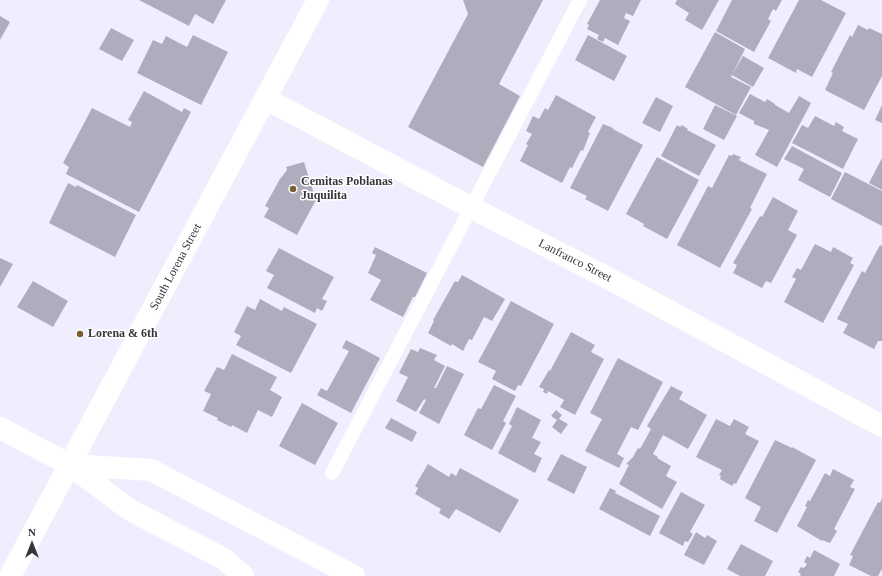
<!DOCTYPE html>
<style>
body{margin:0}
#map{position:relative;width:882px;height:576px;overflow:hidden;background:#f0edfe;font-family:"Times New Roman",serif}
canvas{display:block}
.north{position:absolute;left:12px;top:524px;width:40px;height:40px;-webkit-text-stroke:3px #fff;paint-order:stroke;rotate:0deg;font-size:11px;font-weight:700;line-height:16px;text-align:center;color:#36353c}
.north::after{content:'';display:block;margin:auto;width:14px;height:18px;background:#36353c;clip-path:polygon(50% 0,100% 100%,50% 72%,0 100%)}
</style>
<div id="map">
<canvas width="882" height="576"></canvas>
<div class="north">N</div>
</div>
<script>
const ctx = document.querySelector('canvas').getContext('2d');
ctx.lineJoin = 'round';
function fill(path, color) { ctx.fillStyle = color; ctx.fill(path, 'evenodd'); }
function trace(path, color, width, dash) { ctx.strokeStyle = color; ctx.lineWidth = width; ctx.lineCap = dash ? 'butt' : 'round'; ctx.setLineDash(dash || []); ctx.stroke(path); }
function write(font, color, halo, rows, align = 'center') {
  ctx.font = font + ' "Times New Roman",serif'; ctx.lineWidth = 3; ctx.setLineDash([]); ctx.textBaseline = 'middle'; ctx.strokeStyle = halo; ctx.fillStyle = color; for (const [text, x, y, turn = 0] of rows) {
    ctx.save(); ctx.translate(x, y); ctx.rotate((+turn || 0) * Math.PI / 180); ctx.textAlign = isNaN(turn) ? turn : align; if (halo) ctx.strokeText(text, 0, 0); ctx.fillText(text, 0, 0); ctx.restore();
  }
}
const building = new Path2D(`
 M139,0H226L213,24L195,14L189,26Z
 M463,0H543L499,84L520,96L483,167L408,127L468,14Z
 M600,0H641L633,16L626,13L624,18L630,21L618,45L605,38L603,42L597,39L599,35L587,29L589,25L587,24Z
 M677,0H719L702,30L685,20L689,13L675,4Z
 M732,0H782L776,11L773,9L768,19L771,21L754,52L716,31Z
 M799,0H821L846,13L812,77L797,69L796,73L768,58Z
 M0,16L10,22L0,40Z
 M858,25L868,30L869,28L882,34V76L864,110L825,90L833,73L831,72L850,35L852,37Z
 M111,28L134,40L122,61L99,49Z
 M715,32L745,49L731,77L751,87L736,115L685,87Z
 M193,35L228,52L201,105L137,73L153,40L162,44L166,36L187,47Z
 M588,35L627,56L614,81L575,60Z
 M743,56L764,68L753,87L732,75Z
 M144,91L182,112L184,108L191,112L139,212L66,174L69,167L63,163L92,108L130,127L132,122L128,120Z
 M750,94L765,102L767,99L775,104V105L789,113L799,96L811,103L777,167L755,155L769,130L754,124V121L739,113Z
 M556,95L596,117L588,132L590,133L583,151L581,150L572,168L570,167L562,183L520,161L528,145L526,144L532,134L526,131L533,116L539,119L545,108L548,110Z
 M656,97L673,106L660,132L642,123Z
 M715,105L737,116L724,140L703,129Z
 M882,105V123L875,120Z
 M815,116L834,126L836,122L844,127L842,131L858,139L843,169L792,143L802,125L808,128Z
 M603,124L613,128V129L643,145L608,211L585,199L587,196L570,188Z
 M677,125L680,127L682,125L688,129L687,130L716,145L699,176L661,156Z
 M792,146L842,173L830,197L798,180L804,169L784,159Z
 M733,154L741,157L739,160L767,174L750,208L752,209L720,268L677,245L708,186L712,188L729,155L732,156Z
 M657,157L699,180L667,239L643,226L644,224L626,214Z
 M882,158V190L869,183Z
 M304,162L316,200L297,235L264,217L269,208L265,206L280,179L287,170L286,167Z
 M845,172L882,191V226L831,199Z
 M68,183L76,187L77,185L136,215L115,257L49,223Z
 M773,197L798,211L788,230L797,235L771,283L766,281L762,288L733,273L737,265L733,263L760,216L762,217Z
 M815,244L831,252L833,247L853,258L850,263L854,265L823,323L784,302L796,279L792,277L797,268L801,270Z
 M880,245L882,246V341H878L874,349L843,333L848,324L837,319L862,271L865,273Z
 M375,247L427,273L415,297H413L403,317L370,300L381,280L368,273L376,255L372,253Z
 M279,248L334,277L322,299L327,301L322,311L317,308L315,313L267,288L274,275L266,271Z
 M0,258L13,264L0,287Z
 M462,275L505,299L492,321L484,317L472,340L469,339L463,351L452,344L451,346L428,333L434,321L433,320L455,281L458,282Z
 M33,281L68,301L53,327L17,307Z
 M260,299L282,311L284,307L317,324L291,373L236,345L241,336L234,332L247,306L255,310Z
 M511,301L554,324L521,386L518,385L515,391L492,379L496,371L478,362Z
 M571,332L595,345L591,352L604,359L575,415L560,407L564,400L548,391L547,394L543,392L544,389L539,387L549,370L550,371Z
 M346,340L380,358L351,413L317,395L321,388L327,391L349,351L342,348Z
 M420,348L437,355L434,360L445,366L434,388H436L447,366L464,374L439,424L419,413L426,400L424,399L416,412L396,401L408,377L399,373L411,349L418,352Z
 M232,354L277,377L270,390L282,397L272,417L258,410L247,433L232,425L231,427L217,420L218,418L203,411L211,394L204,391L217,367L224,370Z
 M618,358L663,382L638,430L631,427L617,454L624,458L619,468L585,451L602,419L590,413Z
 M494,385L516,396L503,421L506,423L492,450L464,435L478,408L481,409Z
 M671,386L683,392L679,399L707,415L688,449L663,435L653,454L658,457L657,458L671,466L666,476L677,482L662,509L619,484L629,465L626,464L633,457L638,448L640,449L651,429L647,426Z
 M302,403L338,423L315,465L279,446Z
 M517,407L541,420L532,438L541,442L534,454L542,458L535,473L498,453L512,426L509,424Z
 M556,410L562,415L559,419L568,424L561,434L552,427L557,420L551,416Z
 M391,418L417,432L412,442L385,428Z
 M716,419L730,426L734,419L749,427L745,434L759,441L736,484L734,483L732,486L720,479L721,476L719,475L722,470L696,457Z
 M775,440L792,448V447L816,460L777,533L754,521L761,507L745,498Z
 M561,454L587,467L574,494L547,480Z
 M428,464L449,477L451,473L456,476L460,468L519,500L500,533L456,509L449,519L439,513L441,509L415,494L418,488L415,486Z
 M833,469L854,480L850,487L855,489L834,529L837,531L830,543L822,540V541L797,526L807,507L805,506L808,500L810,501L825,473L830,476Z
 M610,488L616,491L615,493L660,516L650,536L599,509Z
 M681,492L705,505L690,532L693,534L688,542L685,541L683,546L659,533Z
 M882,498V569L878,576H871L849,565L853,556L850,555L878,502L880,503Z
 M696,532L705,538L707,535L717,541L704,565L684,555Z
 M741,544L773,561L765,576H740L727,569Z
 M814,550L840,564L834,576H800L801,574L798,572L801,567L804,568L807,564L804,562L807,556L810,558Z`);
const service = new Path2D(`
 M332,473L580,0`);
const minor = new Path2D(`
 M266,99L472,208L608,278L882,426
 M0,428L70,465`);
const secondary = new Path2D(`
 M10,576L318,0`);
const motorway = new Path2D(`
 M70,465L151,470L354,576
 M70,465L130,510L224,559L243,576`);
const markers = [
 [293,189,4,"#786131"],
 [80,334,4,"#786131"]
];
const poiNames = [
 ["Cemitas Poblanas",301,182],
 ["Juquilita",301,196],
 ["Lorena & 6th",88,334]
];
const streetNames = [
 ["Lanfranco Street",575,261,27],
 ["South Lorena Street",176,267,-62]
];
fill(building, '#afadbd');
trace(service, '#fff', 14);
trace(minor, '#fff', 22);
trace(secondary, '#fff', 22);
trace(motorway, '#fff', 22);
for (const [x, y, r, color] of markers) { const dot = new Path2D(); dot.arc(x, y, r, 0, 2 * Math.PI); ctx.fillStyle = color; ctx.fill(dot); trace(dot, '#fff', 1.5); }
write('bold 12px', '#36353c', '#fff', poiNames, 'left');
write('12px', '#36353c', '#fff', streetNames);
</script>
